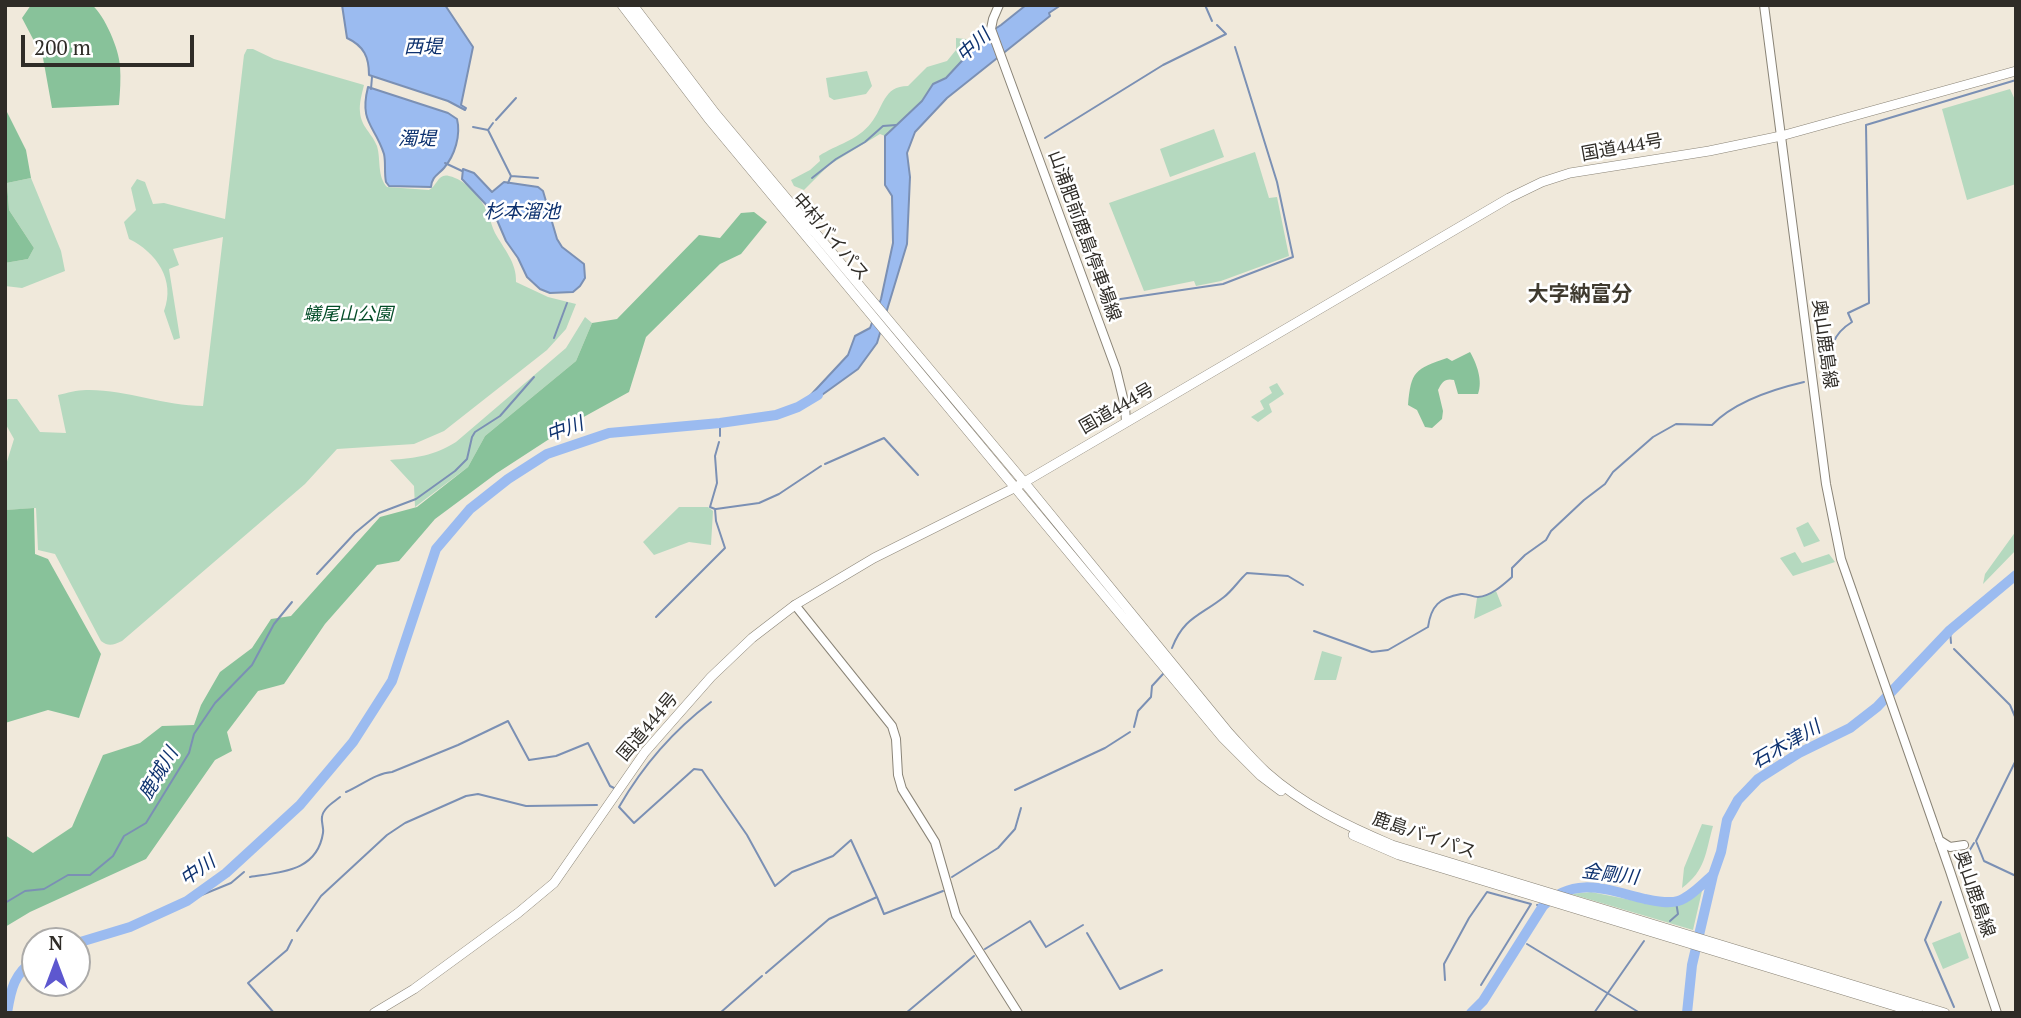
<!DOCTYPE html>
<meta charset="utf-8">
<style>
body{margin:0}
#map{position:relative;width:2021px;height:1018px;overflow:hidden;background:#f0e9db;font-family:"PT Serif",serif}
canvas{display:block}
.frame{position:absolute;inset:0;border:7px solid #2f2c27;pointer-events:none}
.north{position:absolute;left:21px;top:927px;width:70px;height:70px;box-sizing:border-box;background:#fff;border:2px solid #acaba9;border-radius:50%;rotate:0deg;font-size:19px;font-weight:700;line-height:28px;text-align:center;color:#2f2c27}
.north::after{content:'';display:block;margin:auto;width:24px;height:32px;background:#5d57cf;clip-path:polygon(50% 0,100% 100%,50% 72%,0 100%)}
.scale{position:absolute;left:21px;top:35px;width:173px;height:32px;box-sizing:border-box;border:4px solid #2f2c27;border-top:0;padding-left:9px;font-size:21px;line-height:24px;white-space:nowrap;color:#2f2c27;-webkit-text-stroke:5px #fff;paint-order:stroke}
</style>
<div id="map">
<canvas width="2021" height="1018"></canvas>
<div class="frame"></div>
<div class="north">N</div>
<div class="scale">200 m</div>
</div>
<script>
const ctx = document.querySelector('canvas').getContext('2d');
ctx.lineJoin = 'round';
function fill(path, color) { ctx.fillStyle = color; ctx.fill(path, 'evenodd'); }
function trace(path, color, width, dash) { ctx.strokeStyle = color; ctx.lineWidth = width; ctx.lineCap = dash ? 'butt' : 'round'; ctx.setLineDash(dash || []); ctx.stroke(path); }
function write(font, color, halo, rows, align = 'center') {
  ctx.font = font + ' "PT Serif","Noto Sans JP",serif'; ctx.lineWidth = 5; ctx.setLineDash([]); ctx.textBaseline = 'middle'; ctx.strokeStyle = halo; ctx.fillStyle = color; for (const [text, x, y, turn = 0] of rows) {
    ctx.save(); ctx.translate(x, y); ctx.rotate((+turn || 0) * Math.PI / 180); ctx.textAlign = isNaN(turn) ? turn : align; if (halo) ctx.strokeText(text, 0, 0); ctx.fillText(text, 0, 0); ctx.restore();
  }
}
const green = new Path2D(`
 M956,38L966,39L972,51L946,79L933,84L922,101L885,136L880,134L829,165L804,190L794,186L791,180L810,170L820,161L819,156C837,144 857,141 871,123C884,107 883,86 908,86L927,67L947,61L956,50Z
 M247,49H253L274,59L364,85C362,93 359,104 360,112C361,127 372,133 377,146C381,160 377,176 387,187L429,190C437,186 438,173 449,176C465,179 482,199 488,213C490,219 492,227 495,233C504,249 517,263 516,282L548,297L576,304L566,329L547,350L444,431L414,444L337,449L305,484L122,641C113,645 109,647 101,641L55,554L38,550L36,508L5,510V468L14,439L5,423V402L8,399H17L40,432L66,433L58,395C67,393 77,390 86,390C125,389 164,406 203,406L223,237L173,249L179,265L169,269L180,338L174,340L164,311C176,280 156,252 129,239L124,222L136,210L131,188L137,179L145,182L153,204L164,203L225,219L244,55Z
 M867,71L872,86L866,94L834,100L829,97L826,78Z
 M2010,89L2016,102V184L1967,200L1942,109Z
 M1214,129L1224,157L1170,177L1160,149Z
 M1255,152L1269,198L1277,197L1289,256L1221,281L1196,286L1194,281L1144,291L1109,203Z
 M31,178L61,251L65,271L22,288L5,286V263L28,259L34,248L9,210L7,183Z
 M585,317L592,323L576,361L485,436L468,467L415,507L414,486L390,460C417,458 433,456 456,442L566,348Z
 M1277,383L1284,394L1269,404L1272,412L1258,422L1251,417L1264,409L1260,401L1272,393L1269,387Z
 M679,507H708L713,511L711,545L689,542L654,555L643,542Z
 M1808,522L1820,541L1804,547L1796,528Z
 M2016,531V550L1983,584L1985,574Z
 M1795,552L1802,563L1829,554L1835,562L1793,576L1780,558Z
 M1496,591L1502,606L1474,619L1477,598Z
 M1322,651L1342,657L1336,680H1314Z
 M1702,824L1713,826C1705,854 1706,870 1682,888L1684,868Z
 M1702,891L1693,930L1571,894L1591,892L1661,906H1677Z
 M1960,932L1969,958L1943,969L1932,943Z`);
const forest = new Path2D(`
 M31,5H92C105,16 119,49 120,66C121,79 120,92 119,105L52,108L43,58L22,18Z
 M5,108L26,150L31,178L7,183L9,210L34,248L28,259L5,263Z
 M754,212L767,222L741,254L720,264L646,337L629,392L580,419L497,473L435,519L399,561L377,565L325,624L284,684L258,691L227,732L232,751L215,760L146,859L30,912L5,927V835L33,853L72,827L103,755L140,743L162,726L194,725L201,705L220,672L252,648L271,619L291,616L380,517L417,507L468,467L485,436L576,361L592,323L617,319L699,235L720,238L741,213Z
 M1470,352C1477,364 1483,381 1478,394H1458L1454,380C1445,378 1442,382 1438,390L1443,411L1442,419L1432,428L1425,427L1417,410L1408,405C1411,371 1415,369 1447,358L1452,361Z
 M34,508L35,554L48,559L101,654L79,718L48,710L5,723V510Z`);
const water = new Path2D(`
 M342,5H445L473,47L461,105L466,108L465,110L448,101L369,75C369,57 364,46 347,38Z
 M1026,5H1061L1049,13L1050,16L947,98L915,132L907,153L910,177L907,244L877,343L858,369L808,405L806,400L848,355L855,336L870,328L881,299L893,243L892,196L885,185V136L922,101L933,84L946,78L971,51L970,45L1001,25Z
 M368,87L448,113L457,119C461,135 455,155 444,168C438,175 432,176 431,187L389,186L386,182C384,172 386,163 384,154C375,125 359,123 368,87Z
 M463,169L474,173L492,192L504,182L538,187L543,191L557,239L562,247L584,264L585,278L580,286L573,292L550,293L540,289L527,277L518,258L506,241L494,213L462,179Z`);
const stream = new Path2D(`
 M1205,5L1212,21
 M371,89L372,77
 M496,120L516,98
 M493,123L488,130L511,176
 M473,127L488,130
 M1045,138L1163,65L1226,34L1217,25
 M445,163L462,171
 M812,178L836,159L865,142L883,126L896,125
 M508,183L511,176L538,178
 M1100,302L1223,284L1293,257L1277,182L1235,47
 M554,338L567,303
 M1821,376L1833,371C1830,348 1831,335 1852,322L1848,313L1869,303L1866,125L2016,80
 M720,436V423
 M825,464L884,438L918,475
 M716,509L759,503L779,494L821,466
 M317,574L355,533L379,513L416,499L455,471L467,459L472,437L475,432L500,416L534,377
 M656,617L725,548L716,521L715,509L710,507L717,483L715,456L719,442
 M1950,630L1951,643
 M1314,631L1372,652L1388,650L1428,627C1431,606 1439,598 1461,594C1467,593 1472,597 1478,597C1491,596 1503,585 1512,577V568L1525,555L1546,540L1551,531L1584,500L1605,484L1613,472L1653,437L1676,424L1712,425C1734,402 1774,389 1804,382
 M1172,648C1184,617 1200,616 1224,597C1233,590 1239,580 1247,573L1288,576L1303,585
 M1954,649L2010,705L2016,719
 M711,702C674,730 642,767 619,807L634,823L694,769L702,770L747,835L775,886L792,872L833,856L851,840L877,897
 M1134,727L1138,711L1151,697L1152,686L1163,674
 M2016,760L1976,841L1984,861L2016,876
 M1015,790L1105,748L1130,732
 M346,792C362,785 376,773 392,772L458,745L508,721L529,760L556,756L588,743L610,786L616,789
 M1962,863L1974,843
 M250,877C280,872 317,872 323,833C324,828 321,822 322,817C323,808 334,802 340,797
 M952,877L998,848L1015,829L1021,808
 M187,901L231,883L244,872
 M1941,902L1925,940L1954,1007
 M5,903L25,891L44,889L68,875H90L113,856L124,836L146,823L189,753L194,734L215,703L252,665L274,624L292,602
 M1537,905L1543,906
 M1670,921L1678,914L1676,902
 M297,931L321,896L387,835L405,823L466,796L478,794L526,806L597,805
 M1087,933L1120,989L1162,970
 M1522,939L1524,942
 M1527,944L1640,1013
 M985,949L1030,921L1046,947L1083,925
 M766,973L829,919L877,897L884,914L943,891
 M1445,980L1444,964L1469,918L1487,892L1531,904L1481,985
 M274,1013L248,983L287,950L292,940
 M720,1013L762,976
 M906,1013L974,956
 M1594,1013L1644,941`);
const river = new Path2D(`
 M77,943L130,927L187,901L226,873L300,805L353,742L392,681L436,549L470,509L508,479L547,454L609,433L720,423L776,415L798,407L818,395
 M7,1013C11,988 14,974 35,959
 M1471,1013L1483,1001L1543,906C1575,875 1607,890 1645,899C1655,901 1668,904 1678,901C1691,897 1703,883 1713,875
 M1687,1013L1692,965L1713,875L1721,852L1727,820L1738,800L1758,779L1799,753L1850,728L1877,707L1950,630L2016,575`);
const major = new Path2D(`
 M999,5L993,19L991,29L1116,369L1125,406L1126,422
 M1764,5L1826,484L1841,559L1950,871L1997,1013
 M795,605L892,726L896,739L898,775L902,789L935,842L956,915L1018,1013
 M1939,840L1950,847L1964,845`);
const highway = new Path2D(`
 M622,5L708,118L1223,738L1261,776L1281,791
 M633,5L715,113L1024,482L1229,733C1241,746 1253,760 1266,772C1303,805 1347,826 1392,845L1945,1013
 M1353,835L1399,855L1918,1013
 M374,1013L414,989L518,913L554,883L645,752L711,677L752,638L795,605L874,558L1016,487L1509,198L1542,182L1570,173L1709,151L1781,136L2016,71`);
const streetNames = [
 ["国道444号",1622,148,-10],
 ["山浦肥前鹿島停車場線",1084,236,70],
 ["中村バイパス",830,237,50],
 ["奥山鹿島線",1824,344,82],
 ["国道444号",1117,409,-30],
 ["国道444号",648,727,-50],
 ["鹿島バイパス",1424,836,19],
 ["奥山鹿島線",1974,894,71]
];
const parkNames = [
 ["蟻尾山公園",348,315]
];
const waterNames = [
 ["中川",974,46,-42],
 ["西堤",423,48],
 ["濁堤",417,140],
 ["杉本溜池",522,213],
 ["中川",565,430,-20],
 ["石木津川",1786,745,-30],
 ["鹿城川",159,774,-59],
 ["中川",198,871,-35],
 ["金剛川",1610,875,7]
];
const quarterNames = [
 ["大字納富分",1580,295]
];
fill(green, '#b5d9bf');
fill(forest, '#88c29a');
fill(water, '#9bbbf0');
trace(water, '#7b90b4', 2);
trace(stream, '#7b90b4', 2);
trace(river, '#9bbbf0', 10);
trace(major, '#8a8477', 10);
trace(highway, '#8a8477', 10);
trace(major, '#fff', 8);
trace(highway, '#fff', 9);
write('18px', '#2f2c27', '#fff', streetNames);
write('italic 18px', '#034c27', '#fff', parkNames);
write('italic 19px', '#0e326f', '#fff', waterNames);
write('bold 21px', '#3f3a2f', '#fff', quarterNames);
</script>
